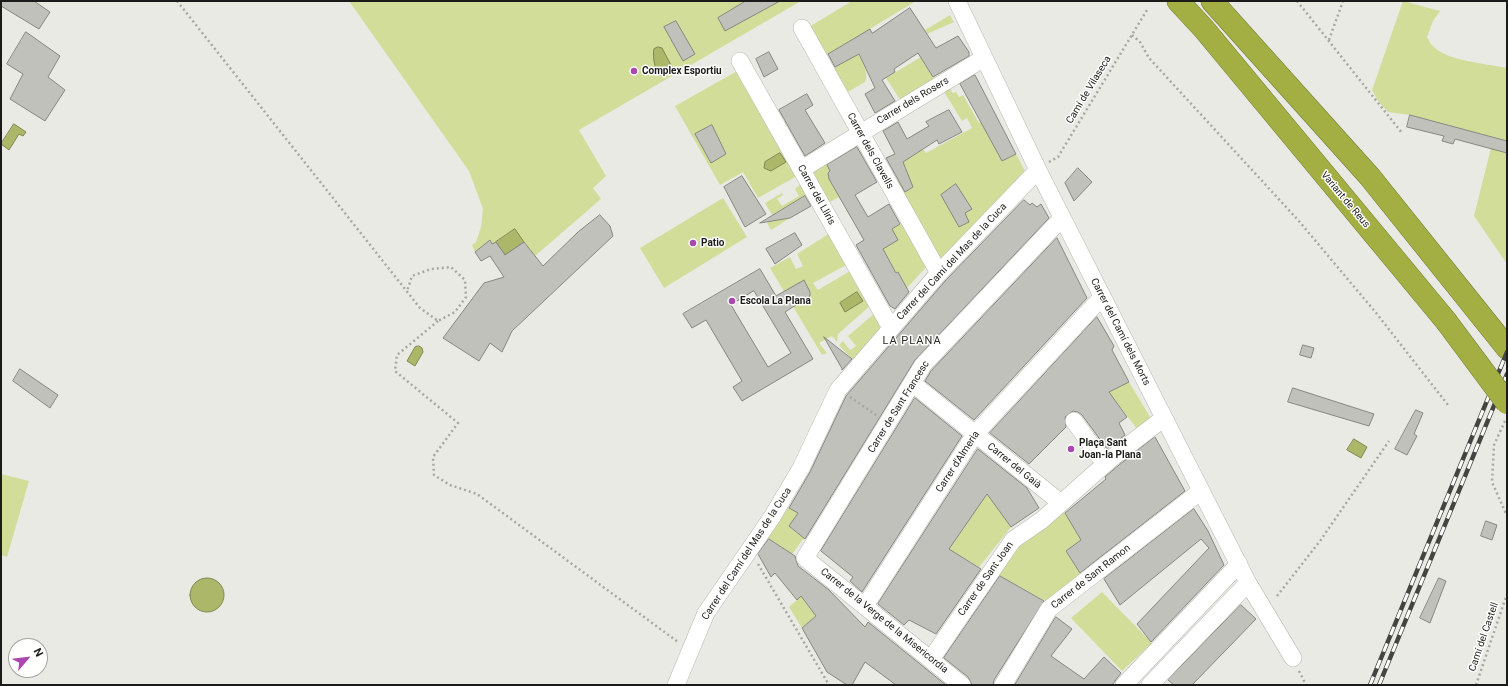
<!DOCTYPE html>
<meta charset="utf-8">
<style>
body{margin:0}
#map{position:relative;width:1508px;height:686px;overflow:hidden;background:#e9eae4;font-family:Roboto,sans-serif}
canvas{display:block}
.frame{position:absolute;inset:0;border:2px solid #1b1b19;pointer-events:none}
.north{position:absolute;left:8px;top:638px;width:40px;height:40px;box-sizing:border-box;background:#fffffe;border:1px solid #a4a4a2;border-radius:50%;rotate:62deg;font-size:11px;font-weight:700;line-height:16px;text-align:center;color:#1b1b19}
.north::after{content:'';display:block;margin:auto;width:14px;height:18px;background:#aa48b0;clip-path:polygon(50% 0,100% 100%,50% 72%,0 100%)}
</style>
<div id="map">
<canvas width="1508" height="686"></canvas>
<div class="frame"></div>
<div class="north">N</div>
</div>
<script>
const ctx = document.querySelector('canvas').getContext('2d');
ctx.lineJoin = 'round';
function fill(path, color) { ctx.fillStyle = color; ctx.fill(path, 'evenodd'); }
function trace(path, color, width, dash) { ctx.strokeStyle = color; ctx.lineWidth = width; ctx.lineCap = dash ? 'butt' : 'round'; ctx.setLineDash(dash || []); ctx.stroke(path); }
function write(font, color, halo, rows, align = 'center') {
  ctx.font = font + ' Roboto,sans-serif'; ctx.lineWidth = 3; ctx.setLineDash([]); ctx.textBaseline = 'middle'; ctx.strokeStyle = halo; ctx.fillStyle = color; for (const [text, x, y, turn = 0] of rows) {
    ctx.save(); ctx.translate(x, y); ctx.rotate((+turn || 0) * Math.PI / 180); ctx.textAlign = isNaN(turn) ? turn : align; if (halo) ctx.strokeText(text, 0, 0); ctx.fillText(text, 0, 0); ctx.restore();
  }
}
const green = new Path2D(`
 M349,1H801L579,130L606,176L593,188L601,199L535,256L515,230L493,244L490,240L475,252L472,245L476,242L481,227L483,209L469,171Z
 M852,1H916L825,56L809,27Z
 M1403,1L1440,11L1433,21L1427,37C1429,40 1431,45 1434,47C1448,61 1488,64 1507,68V141L1410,115L1388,112L1378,101L1372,90Z
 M950,15L954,22L927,34L925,30Z
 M855,48C860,58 870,71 865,82L846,93L832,69L849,59Z
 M921,57L934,79L901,101L886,78Z
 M739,70L797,176L758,198L743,172L720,185L675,106Z
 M949,87L953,93L956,92L959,97L963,95L979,123L996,114L1001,127L988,134L1002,161L1016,154L1027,175L942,263L897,182L907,175L903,168L893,173V172L904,166L901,158L923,149L926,153L972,128L967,118L962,121L943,90Z
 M1491,148L1507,153V264L1474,216Z
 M825,161L830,171L829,179L839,197L828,203L814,173V171Z
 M801,184L807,195L776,213L780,220L790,218L771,230L767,223L774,218L765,203L782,193L783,195L777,199L782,206L799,196L795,189Z
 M723,198L747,237L664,288L640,248Z
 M904,222L928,265L907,288L898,272L895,273L883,249L892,229Z
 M830,233L848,264L813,283L818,290L850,271L871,305L838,334L837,342L832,336L819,343L827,353L822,355L770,268L790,257L796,269L803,266L797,254Z
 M875,313L885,329L861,358L856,355L853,360L839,345L843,341L850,350L856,346L848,336Z
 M1129,382L1150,417L1137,429L1109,392Z
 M1,474L29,481L7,557L1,555Z
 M987,494L1011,527L979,567L949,549Z
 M785,505L798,513L789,526L804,538L792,554L766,537Z
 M1065,512L1081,540L1066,551L1081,575L1047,602L997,574L1014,548Z
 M1102,592L1152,643L1122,671L1071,618Z
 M801,596L811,610L816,607L819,613L802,628L789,607Z`);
const water = new Path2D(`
 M658,47L662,48L672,67L671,71L663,76L659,75C655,69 652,56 654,49Z
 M14,124L26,132L23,136L19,134L9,150L1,144Z
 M780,153L786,162L771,171L764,168L765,162Z
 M515,229L524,242L505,255L496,242Z
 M857,292L863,301L845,312L840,303Z
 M419,346L422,348L423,352L415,366L407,361L415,347Z
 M1354,439L1367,447L1361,458L1347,450Z
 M190 595a17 17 0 1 1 34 0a17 17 0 1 1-34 0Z`);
const building = new Path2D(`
 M1,1H34L50,12L39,29L1,6Z
 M746,1H780L725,31L718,18Z
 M910,8L936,48L958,36L969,52V56L933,77L918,53L894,69L895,72L882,80L895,101L875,113L865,94L875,88L859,54L835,67L828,54L870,29L872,33Z
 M676,21L695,54L683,61L664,27Z
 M26,32L60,56L48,77L65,90L45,121L10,99L23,74L7,64Z
 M769,52L778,69L764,77L756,59Z
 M975,75L1016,154L1002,161L960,84Z
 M807,94L813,105L805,110L825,143L805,156L779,110Z
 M949,110L962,132L939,144L937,140L903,162L913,187L905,192L886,158L895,154L883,131L898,122L907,139L929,126L926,122Z
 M1410,115L1507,141V153L1455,139L1453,144L1442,141L1444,136L1407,127Z
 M712,125L726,154L711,163L695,134Z
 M857,147L877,182L855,195L868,217L889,204L900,224L892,229L898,240L883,249L896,273L898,272L909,292L895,309L890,306L856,245L864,240L829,179L828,173L830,171L827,165Z
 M1078,168L1092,182L1074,201L1065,183Z
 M742,176L766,214L745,227L724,187Z
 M956,184L972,209L965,213L969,222L959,227L941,195Z
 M805,196L811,206L790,218L760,223Z
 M1024,200L1030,205L1032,203L1037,207L1041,204L1049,218L915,360L805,539L789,526L798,513L789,508L810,472L846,396L946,280Z
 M600,215L610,226L613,236L512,331L502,352L490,343L479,361L443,338L484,283L504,277L490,256L481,261L475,252L490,240L492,244L496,242L505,255L524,242L543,266L578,232Z
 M795,233L802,245L775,264L766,249Z
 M1057,238L1087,298L974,420L925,381L931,371Z
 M760,269L776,296L804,280L810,292V296L785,312L813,359L742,401L733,387L742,381L706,320L692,328L683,314ZM754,291L791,353L768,367L731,305Z
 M1097,317L1114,346L1112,350L1129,382L1109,392L1127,417L1119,423L1125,435L1107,449L1082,415L1078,412L1073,411L1065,417L1066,427L1029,464L990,433Z
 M824,337L852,359L842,370V369Z
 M1303,345L1314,348L1311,358L1300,355Z
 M20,369L58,395L50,408L13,381Z
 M1293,388L1374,414L1369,426L1288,402Z
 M915,398L962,436L862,592L850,581L853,577L821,551Z
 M1416,410L1423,413L1414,434L1417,436L1407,455L1395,449Z
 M1155,437L1185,491L1080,573L1066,551L1081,540L1065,513L1106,479L1105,477L1119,465Z
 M978,449L1027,488L1039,508L1011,527L987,494L949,549L981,569L936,634L909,620L904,625L878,604Z
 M1194,509L1208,531L1224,565L1151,642L1137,624L1209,548L1201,539L1120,605L1104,579Z
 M1486,521L1497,525L1492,540L1481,536Z
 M769,539L795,556L798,566L829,590L865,627L868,622L946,685H896L865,662L852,685H847L827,672L802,628L816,616L801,596L797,600L775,573L771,577L758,554Z
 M1000,576L1044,601L994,680L993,685H972L968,677L944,658Z
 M1439,578L1446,581L1430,623L1420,618Z
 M1241,605L1256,619L1192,685H1174L1168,680Z
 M1056,617L1072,629L1051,656L1084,679L1104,657L1121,673L1112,685H1015Z`);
const path = new Path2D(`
 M177,1L420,308L438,321L455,312L466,297L465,280L451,267L431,269L412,276L407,291
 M1297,1L1402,133
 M1132,35L1140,42L1149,58L1298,220L1377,314L1448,405
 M1329,40L1343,1
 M1049,162L1058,157L1147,10
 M438,321L397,355L395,371L458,423L433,457L434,475L450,485L477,494L678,642
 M850,397L876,415
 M1505,421L1494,445L1492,482L1507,516
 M758,564L829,685
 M1277,596L1320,541L1389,441
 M1299,671L1306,685
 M1476,685L1507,594`);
const minor = new Path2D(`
 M957,1L1038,170L1248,583L1293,658
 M802,28L939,273
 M740,61L891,328
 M802,169L984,58
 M912,383L1061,503
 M1074,421L1105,464
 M865,606L975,434L1102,297
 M931,659L1013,540L1042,520L1113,457L1164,418
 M676,685L706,613L772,517L801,468L838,390L939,273L1038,170
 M962,685L805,558L923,365L1062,218
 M1003,685L1049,609L1201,491
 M1124,685L1239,564
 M1150,685L1248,583`);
const motorway = new Path2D(`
 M1178,1L1204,29L1446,321
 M1212,1L1370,177L1507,348`);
const rail = new Path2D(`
 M1370,685L1507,352
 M1379,685L1507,374`);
const motorwayBridge = new Path2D(`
 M1446,321L1507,403`);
const markers = [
 [634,71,4,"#aa48b0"],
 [693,243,4,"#aa48b0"],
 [732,301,4,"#aa48b0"],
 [1071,449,4,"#aa48b0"]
];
const poiNames = [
 ["Complex Esportiu",642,71],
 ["Patio",701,243],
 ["Escola La Plana",740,301],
 ["Plaça Sant",1079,443],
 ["Joan-la Plana",1079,455]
];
const streetNames = [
 ["Camí de Vilaseca",1089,90,-59],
 ["Carrer dels Rosers",913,101,-31],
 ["Carrer dels Clavells",870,151,61],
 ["Carrer del Lliris",816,195,61],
 ["Variant de Reus",1345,200,50],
 ["Carrer del Camí del Mas de la Cuca",952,262,-47],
 ["Carrer del Camí dels Morts",1120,332,63],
 ["Carrer de Sant Francesc",899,407,-58],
 ["Carrer d'Almeria",958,462,-57],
 ["Carrer del Gaià",1014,466,39],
 ["Carrer del Camí del Mas de la Cuca",747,554,-57],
 ["Carrer de Sant Ramon",1091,577,-38],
 ["Carrer de Sant Joan",986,579,-55],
 ["Carrer de la Verge de la Misericordia",884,621,39],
 ["Camí del Castell",1484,637,-71]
];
const neighbourhoodNames = [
 ["LA PLANA",912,341]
];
fill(green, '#d3dd9a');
fill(water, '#acb769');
trace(water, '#808851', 1);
fill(building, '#c0c1ba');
trace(building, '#868781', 1);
trace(minor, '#b7b9b2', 18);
trace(motorway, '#737b34', 23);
trace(path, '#a7a7a3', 2.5, [2, 3]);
trace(minor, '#fff', 17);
trace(motorway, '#a3af43', 22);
trace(rail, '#444441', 4.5);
trace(rail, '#fffffe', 3, [9]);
trace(motorwayBridge, '#737b34', 23, []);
trace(motorwayBridge, '#a3af43', 22);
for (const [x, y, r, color] of markers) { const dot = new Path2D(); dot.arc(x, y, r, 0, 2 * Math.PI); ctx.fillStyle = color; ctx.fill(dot); trace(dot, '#fffffe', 1.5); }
write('bold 10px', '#1b1b19', '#fffffe', poiNames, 'left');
write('10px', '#1b1b19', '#fffffe', streetNames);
ctx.letterSpacing = '1px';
write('11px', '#292a25', '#fffffe', neighbourhoodNames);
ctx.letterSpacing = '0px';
</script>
